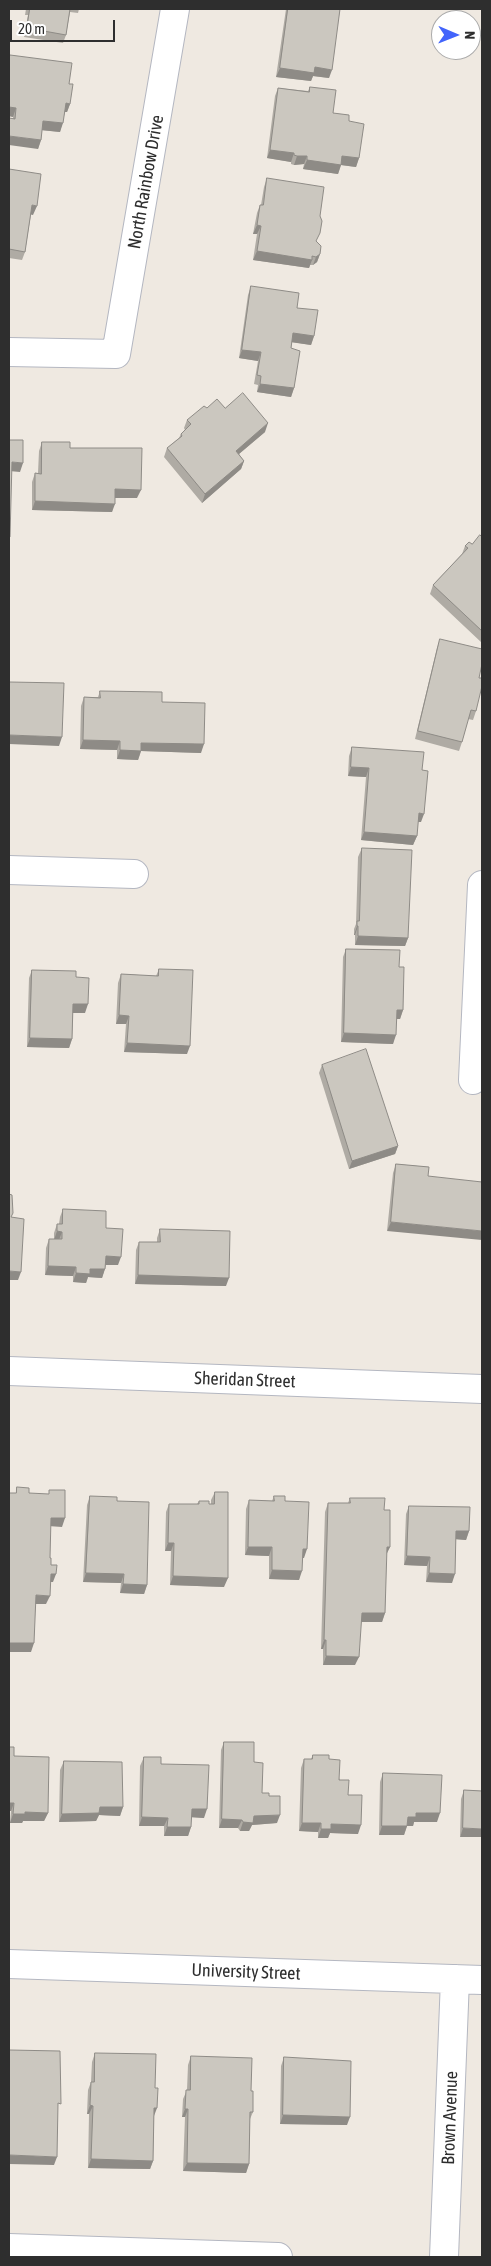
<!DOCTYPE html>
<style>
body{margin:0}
#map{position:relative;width:491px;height:2266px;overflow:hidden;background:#efe9e1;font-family:"Asap Condensed",sans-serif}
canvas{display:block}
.frame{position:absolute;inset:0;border:10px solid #2e2e2e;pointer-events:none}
.north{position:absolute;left:431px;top:10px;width:50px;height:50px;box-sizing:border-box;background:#fff;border:1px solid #ababab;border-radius:50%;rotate:91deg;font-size:14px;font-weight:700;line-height:20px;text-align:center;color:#2e2e2e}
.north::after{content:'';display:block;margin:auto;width:18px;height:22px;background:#4264fb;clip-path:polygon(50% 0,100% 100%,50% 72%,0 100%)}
.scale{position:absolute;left:10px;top:20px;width:105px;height:22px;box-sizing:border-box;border:2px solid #2e2e2e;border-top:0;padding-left:6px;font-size:15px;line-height:18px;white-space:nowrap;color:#2e2e2e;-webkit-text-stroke:4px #fff;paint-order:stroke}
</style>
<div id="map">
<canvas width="491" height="2266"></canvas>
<div class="frame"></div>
<div class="north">N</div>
<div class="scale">20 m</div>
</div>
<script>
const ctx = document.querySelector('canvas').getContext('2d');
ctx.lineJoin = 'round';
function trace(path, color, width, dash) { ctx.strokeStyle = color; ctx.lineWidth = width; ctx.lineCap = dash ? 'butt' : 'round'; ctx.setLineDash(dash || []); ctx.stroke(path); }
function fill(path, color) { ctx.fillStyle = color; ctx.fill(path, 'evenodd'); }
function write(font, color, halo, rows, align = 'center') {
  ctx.font = font + ' "Asap Condensed",sans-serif'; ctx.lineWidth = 5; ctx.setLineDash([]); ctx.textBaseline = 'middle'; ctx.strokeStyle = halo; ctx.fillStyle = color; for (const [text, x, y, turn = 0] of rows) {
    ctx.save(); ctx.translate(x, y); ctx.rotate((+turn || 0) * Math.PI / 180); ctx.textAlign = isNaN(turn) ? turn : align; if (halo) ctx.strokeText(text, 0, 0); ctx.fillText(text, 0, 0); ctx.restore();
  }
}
const minor = new Path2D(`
 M9,352L116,354L175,9
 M9,870L134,874
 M473,1080L482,885
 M9,1371L482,1389
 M9,1964L482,1980
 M9,2248L278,2257
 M444,2257L455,1979`);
const wall = new Path2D(`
 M26,9H79L78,13L70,12L66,35L63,43L24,37L28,15H25Z
 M286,9H340L329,78L313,76L311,81L276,77Z
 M10,55L69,84L70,104L67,112H65L60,132L42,130L41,140L38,149L13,119V117L9,116V59Z
 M310,87L333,113L349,121L359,158L356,167L341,165L338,174L303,169L304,164L294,165L291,164V162L267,158L275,96L278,88L308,91Z
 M9,169L33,215L31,214L25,252L22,260L9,258Z
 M267,178L317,242L320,254L317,262L313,265H310L309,268L253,260L257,234H253L257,213L260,205H261L264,187Z
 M251,286L297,308L314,336L311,345L292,342L291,348L294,388L291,397L257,392L258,385L254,384L258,361L239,358L248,295Z
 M207,408H225L265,432L239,454L244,461L241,469L202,503L164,457L167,448L179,438L181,434L185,430L184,428L187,420Z
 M42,442L70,448L137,498H115L112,512L32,510V482L35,473H38L39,451Z
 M482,537V643L430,594L433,585L462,554L465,546L472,544Z
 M440,639L479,678L476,711L473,720L468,719L462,742L459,751L415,739L437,648Z
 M100,691L162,702L201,753L141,751L138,760L117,759V750L80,749L81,706L84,697H98Z
 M352,747L422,770L421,822H418L417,836L413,845L361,840L366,777L348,776L349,756Z
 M362,848L408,938L405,946L355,945V935H354V929L356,924L358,857Z
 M346,949L399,967L403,1010L400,1019H397L393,1044L341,1042L343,957Z
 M159,969L187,1054L124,1052L126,1024H116L118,983L121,974L156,976Z
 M32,970L76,977L85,1013H73L72,1039L69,1048L27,1047L29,978Z
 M322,1065L398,1146L395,1154L349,1169L319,1073Z
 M396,1164L429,1167L387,1231L393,1173Z
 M63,1209L106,1228L118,1265H106L102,1278L88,1277L86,1283L73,1282V1276L45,1275L46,1248L49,1239H54V1233L57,1224H59L60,1217Z
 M160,1229L226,1286L135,1284L136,1250L139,1242H157V1238Z
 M215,1492L224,1587L170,1585L171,1551H165L166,1512L169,1504H197L199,1501L209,1504H211V1500Z
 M90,1496L117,1501L147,1585L144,1594L120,1593L121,1583L83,1582L87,1505Z
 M274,1496L285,1501L304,1558H303L299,1580L269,1579V1556L245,1555L246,1509L249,1500L272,1501Z
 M350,1498L384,1510L390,1547L386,1555L385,1613L382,1622H361L355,1665H323V1649H321L325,1512L328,1503H348Z
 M409,1506L469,1531L466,1540L456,1539L452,1583L426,1582L427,1566L404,1565L406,1514Z
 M224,1742L254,1762L262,1793L269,1796L277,1823L252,1825L249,1831H240L238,1828H219L221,1750Z
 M9,1747L48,1813L44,1821H23L22,1823H10L11,1811H9Z
 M313,1755L329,1759L348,1795L358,1834L330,1833L328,1838H318V1832L299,1831L301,1768L304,1759H311Z
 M144,1757L161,1764L204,1818L191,1817V1827L188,1836H164V1826H139L140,1766Z
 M64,1761L123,1807L120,1816L99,1815L96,1821L59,1822L60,1770Z
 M383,1773L437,1822H414L413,1826H407L404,1835H379L380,1782Z
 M464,1790L482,1791L460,1837L461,1799Z
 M95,2053L154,2116L153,2161L150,2169L88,2168L89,2114H87L88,2090L91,2082L92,2062Z
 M191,2056L251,2091L253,2112L250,2119L249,2164L246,2173L183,2171L185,2117H182L183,2099L187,2090L188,2065Z
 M284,2057L347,2125L280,2124L281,2066Z`);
const shadedWall = new Path2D(`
 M315,67L332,70L329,78L313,76L311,81L276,77L280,68Z
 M66,103L70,104L67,112H63Z
 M9,107L16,108L13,117L9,116Z
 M43,121L63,123L60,132L40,130Z
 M9,136L41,140L38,149L9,145Z
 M270,150L294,153L291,162L267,158Z
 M297,156H307L304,164L294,165Z
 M342,156L359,158L356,167L341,165L338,174L303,169L307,160Z
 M32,205L37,206L33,215L29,214Z
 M257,225L261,226L257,234H253Z
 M257,251L312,260L309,268L253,260Z
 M320,254L317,262L313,265L316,257Z
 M293,333L314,336L311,345L290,342Z
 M242,350L261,352L258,361L239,358Z
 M260,384L294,388L291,397L257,392Z
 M268,423L265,432L233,459L236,451Z
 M244,461L241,469L202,503L205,494Z
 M12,462L23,463L20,472L9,471Z
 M115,489L141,490L137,498H112Z
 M35,501L115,504L112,512L32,510Z
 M9,735L62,737L59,746L9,744Z
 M83,740L120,741L117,750L80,749Z
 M141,743L204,744L201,753L141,751L138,760L117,759L120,750Z
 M351,767L369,768L366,777L348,776Z
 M419,813L424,814L421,822H416Z
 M364,832L417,836L413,845L361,840Z
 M357,926H358L355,935H354Z
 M358,936L408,938L405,946L355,945Z
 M73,1004H88L85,1013H70Z
 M397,1010H403L400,1019H394Z
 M119,1015L129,1016L126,1024H116Z
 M344,1033L396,1035L393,1044L341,1042Z
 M30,1038L72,1039L69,1048L27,1047Z
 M127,1043L190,1046L187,1054L124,1052Z
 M398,1146L395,1154L349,1169L352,1161Z
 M391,1222L482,1231V1240L387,1231Z
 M57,1231L62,1232L59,1240H54Z
 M106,1256L121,1257L118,1265H103Z
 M48,1266L76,1267L73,1276L45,1275Z
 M90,1269H105L102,1278L88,1277L86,1283L73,1282L76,1273Z
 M9,1271L21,1272L18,1280H9Z
 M138,1275L229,1278L226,1286L135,1284Z
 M51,1518H65L62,1527L48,1526Z
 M456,1531H469L466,1540L453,1539Z
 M168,1543H174L171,1551H165Z
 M248,1547H272L269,1556L245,1555Z
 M387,1547H390L386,1555Z
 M303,1549H307L304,1558H300Z
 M407,1556L430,1557L427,1566L404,1565Z
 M272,1570L302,1571L299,1580L269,1579Z
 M86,1573L124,1574L121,1583L83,1582Z
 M429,1573L455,1574L452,1583L426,1582Z
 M51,1574H56L53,1582H47Z
 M173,1576L228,1578L224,1587L170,1585Z
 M123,1584L147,1585L144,1594L120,1593Z
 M36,1595L50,1596L46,1604H32Z
 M362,1613H385L382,1622H358Z
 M324,1640H326L323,1649H321Z
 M9,1643H34L31,1652H9Z
 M326,1656L359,1657L355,1665H323Z
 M9,1803H14L11,1811H9Z
 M100,1807H123L120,1816L99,1815L96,1821L59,1822L62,1814Z
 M192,1809H207L204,1818L188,1817Z
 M25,1812L48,1813L44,1821H23L22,1823H10L13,1814Z
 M416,1813H440L437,1822H414L413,1826H404L408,1817Z
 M280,1815L277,1823L252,1825L249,1831H240L243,1822L254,1816Z
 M142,1817L168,1818L164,1826H139Z
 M222,1819L242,1820L238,1828H219Z
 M302,1823H321L318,1832L299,1831Z
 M331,1824L361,1825L358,1834L330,1833L328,1838H318L321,1829Z
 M382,1826H407L404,1835H379Z
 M167,1827H191L188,1836H164Z
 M463,1828L482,1829V1837H460Z
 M90,2105L93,2106L89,2114H87Z
 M154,2108H157L154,2116Z
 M185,2109H188L185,2117H182Z
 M283,2115L350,2117L347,2125L280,2124Z
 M9,2155L57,2157L54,2165L9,2164Z
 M91,2159L153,2161L150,2169L88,2168Z
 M187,2163L249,2164L246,2173L183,2171Z`);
const building = new Path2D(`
 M30,9H70L66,35L27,28Z
 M288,9H340L332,70L315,67L314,73L280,68Z
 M10,55L72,63L69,84H73L70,104L66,103L63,123L43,121L41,140L9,136V118L15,119L16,108L9,107V65Z
 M310,87L336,90L333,113L349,115V121L364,124L359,158L342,156L341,165L307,160V156H297L294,155V153L270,150L278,88L309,92Z
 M9,169L41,174L37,206L32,205L25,252L9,249Z
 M267,178L324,187L320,216L322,221L320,233L316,241L321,246L320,254L316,257L312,256V260L257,251L261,226L257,225L260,205H263Z
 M251,286L299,293L297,308L318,310L314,336L293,333L291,348L300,351L294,388L260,384L261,376L257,375L261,352L242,350Z
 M243,393L268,423L236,451L244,461L205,494L167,448L182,436L181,434L191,424L187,420L204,406L207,408L217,399L225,408Z
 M9,440H23V463L12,462L10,537H9Z
 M42,442H70V448H142L141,490L115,489V504L35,501V473L41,474Z
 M480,535L482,537V631L433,585L468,548L465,546L469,542L472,544Z
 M440,639L482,649V664L479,678H482V686L476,711L471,710L462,742L418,731Z
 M9,682L64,683L62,737L9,735Z
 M100,691L162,692V702L205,703L204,744L141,743V751L120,750V741L83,740L84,697L100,698Z
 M352,747L424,752L422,770L428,771L424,814L419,813L417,836L364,832L369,768L351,767Z
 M362,848L412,850L408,938L358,936V926H357V921H359Z
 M346,949L400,950L399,967H404L403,1010H397L396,1035L344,1033Z
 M159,969L193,970L190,1046L127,1043L129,1016L119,1015L121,974L158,976Z
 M32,970L76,971V977L89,978L88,1004H73L72,1039L30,1038Z
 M366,1049L398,1146L352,1161L322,1065Z
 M396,1164L429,1167L428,1176L482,1182V1231L391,1222Z
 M9,1194L12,1195L13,1213L11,1217L24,1219L21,1272L9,1271Z
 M63,1209L106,1211V1228L123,1229L121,1257L106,1256L105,1269H90V1274L76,1273V1267L48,1266L49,1239H62V1232L57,1231V1224H62Z
 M160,1229L230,1231L229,1278L138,1275L139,1242H160Z
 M17,1487L29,1488V1493L49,1494V1490H65V1518H51L50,1558H51V1565H57L56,1574H51L50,1596L36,1595L34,1643H9V1493H16Z
 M215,1492H228V1578L173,1576L174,1543H168L169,1504H199V1501H209V1504H214Z
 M90,1496L117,1497V1501L149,1502L147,1585L123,1584L124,1574L86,1573Z
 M274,1496H285V1501L309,1502L307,1549H303L302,1571L272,1570V1547H248L249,1500L274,1501Z
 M350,1498H385L384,1510H390V1547H387L385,1613H362L359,1657L326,1656V1640H324L328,1503H350Z
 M409,1506L470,1507L469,1531H456L455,1574L429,1573L430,1557L407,1556Z
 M224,1742H254V1762L263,1763L262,1793H269V1796H280V1815L254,1816L253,1823L243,1822L242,1820L222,1819Z
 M9,1747H14V1756L49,1757L48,1813L25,1812V1814H13L14,1803H9Z
 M313,1755H329V1759L340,1760L339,1780H349L348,1795H362L361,1825L331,1824V1829H321V1823H302L304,1759H312Z
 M144,1757H161V1764L209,1765L207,1809H192L191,1827H167L168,1818L142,1817Z
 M64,1761L122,1762L123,1807H100L99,1813L62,1814Z
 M383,1773L442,1775L440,1813H416V1817H408L407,1826H382Z
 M464,1790L482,1791V1829L463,1828Z
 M9,2050L60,2051L61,2104L58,2103L57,2157L9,2155Z
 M95,2053L156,2054L155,2088H158L157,2108H154L153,2161L91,2159L93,2106L90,2105L91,2082H94Z
 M191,2056L252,2058L251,2091H253V2112H250L249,2164L187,2163L188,2109H185L186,2090H190Z
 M284,2057L351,2061L350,2117L283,2115Z`);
const streetNames = [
 ["North Rainbow Drive",146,182,-80],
 ["Sheridan Street",245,1380,2],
 ["University Street",246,1972,2],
 ["Brown Avenue",450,2118,-88]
];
trace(minor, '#b4b7c1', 30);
trace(minor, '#fff', 28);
fill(wall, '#afaba4');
fill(shadedWall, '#8e8b86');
fill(building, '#cbc7bf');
trace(building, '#8e8b86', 1);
write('18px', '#2e2e2e', '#fff', streetNames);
</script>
